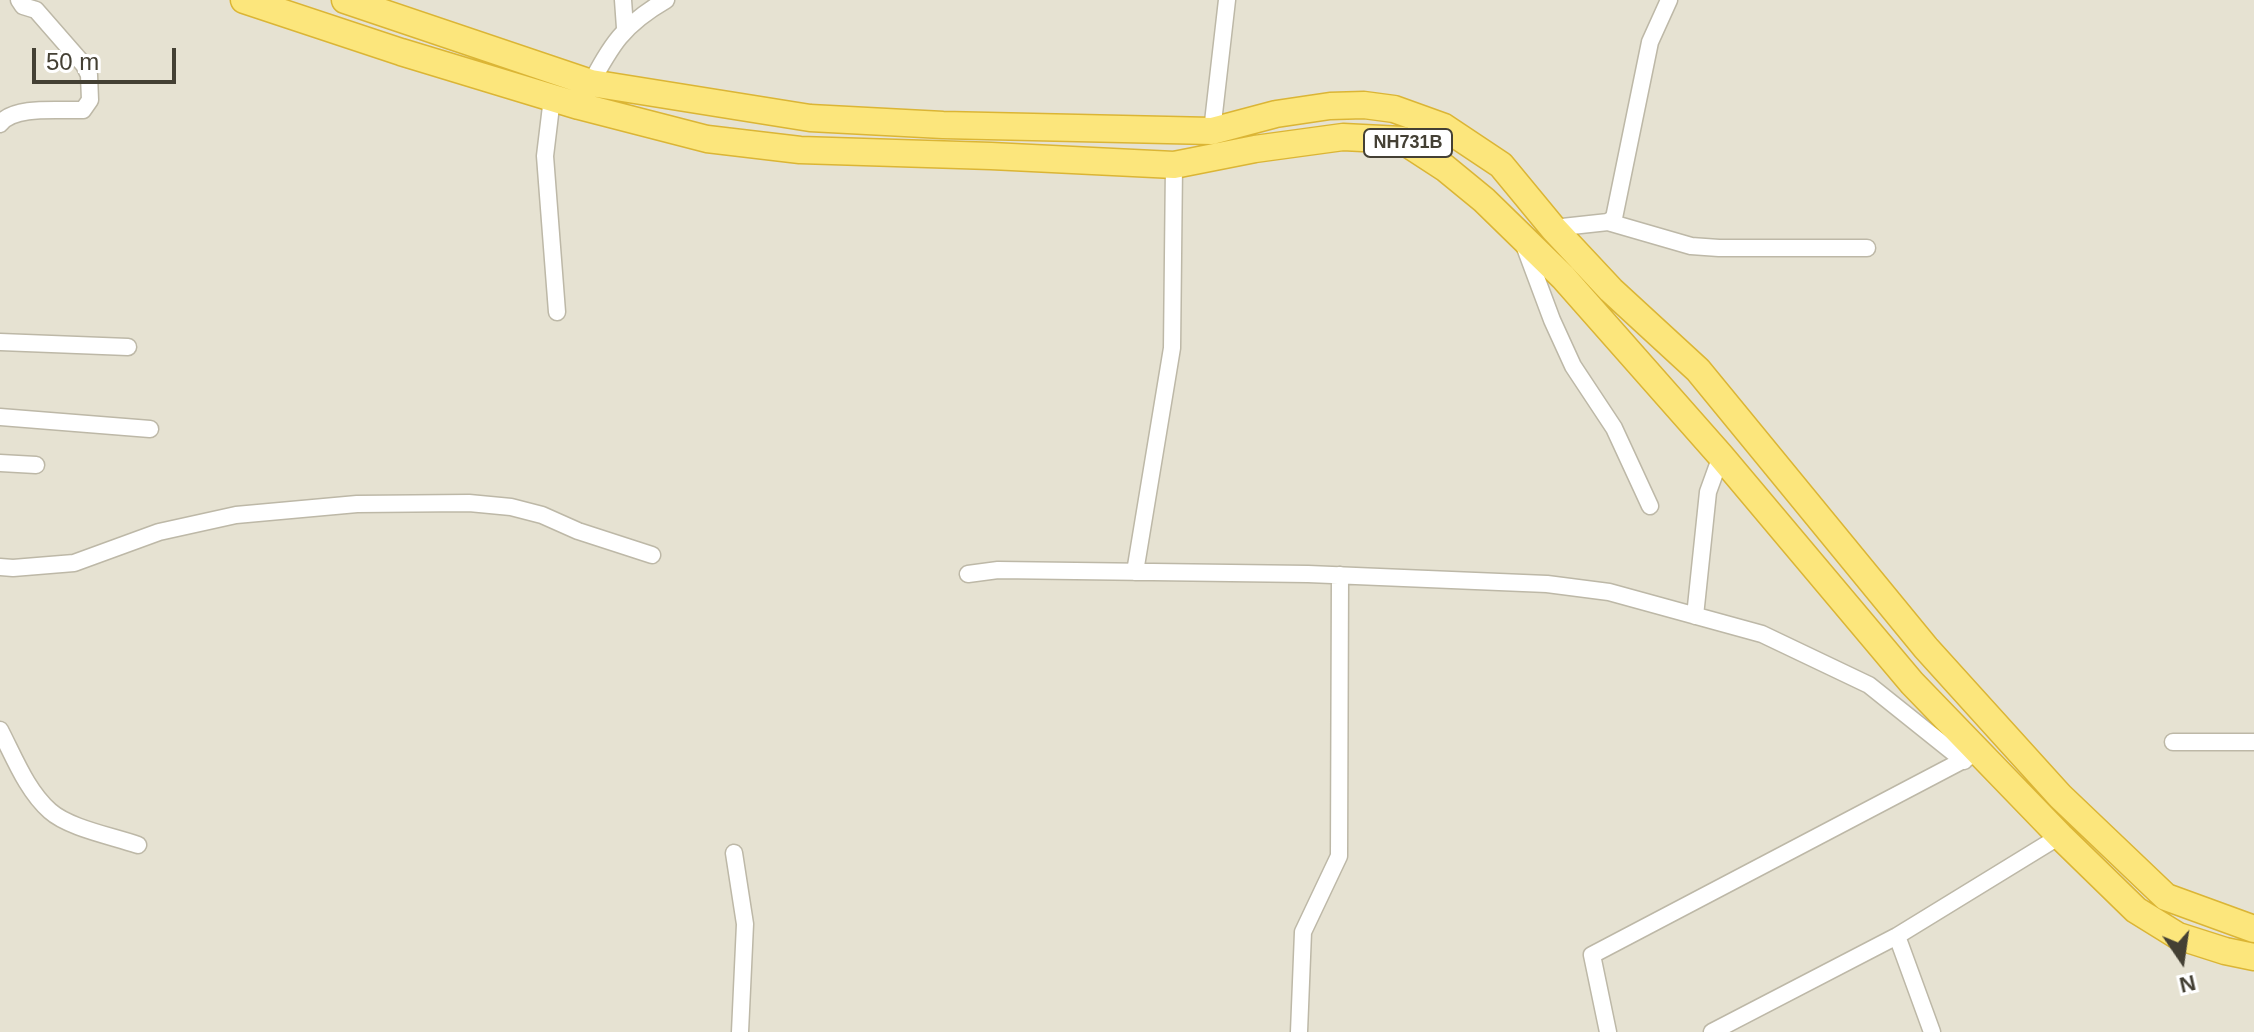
<!DOCTYPE html>
<style>
body{margin:0}
#map{position:relative;width:2254px;height:1032px;overflow:hidden;background:#f2f0e4;font-family:Helvetica,sans-serif}
canvas{display:block}
.north{position:absolute;left:2142px;top:920px;width:80px;height:80px;-webkit-text-stroke:6px #fff;paint-order:stroke;rotate:167deg;font-size:22px;font-weight:700;line-height:32px;text-align:center;color:#444034}
.north::after{content:'';display:block;margin:auto;width:28px;height:36px;background:#444034;clip-path:polygon(50% 0,100% 100%,50% 72%,0 100%)}
.scale{position:absolute;left:32px;top:48px;width:144px;height:36px;box-sizing:border-box;border:4px solid #444034;border-top:0;padding-left:10px;font-size:24px;line-height:28px;white-space:nowrap;color:#444034;-webkit-text-stroke:6px #fff;paint-order:stroke}
</style>
<div id="map">
<canvas width="2254" height="1032"></canvas>
<div class="north">N</div>
<div class="scale">50 m</div>
</div>
<script>
const ctx = document.querySelector('canvas').getContext('2d');
ctx.lineJoin = 'round';
function fill(path, color) { ctx.fillStyle = color; ctx.fill(path, 'evenodd'); }
function trace(path, color, width, dash) { ctx.strokeStyle = color; ctx.lineWidth = width; ctx.lineCap = dash ? 'butt' : 'round'; ctx.setLineDash(dash || []); ctx.stroke(path); }
function write(font, color, halo, rows, align = 'center') {
  ctx.font = font + ' Helvetica,sans-serif'; ctx.lineWidth = 6; ctx.setLineDash([]); ctx.textBaseline = 'middle'; ctx.strokeStyle = halo; ctx.fillStyle = color; for (const [text, x, y, turn = 0] of rows) {
    ctx.save(); ctx.translate(x, y); ctx.rotate((+turn || 0) * Math.PI / 180); ctx.textAlign = isNaN(turn) ? turn : align; if (halo) ctx.strokeText(text, 0, 0); ctx.fillText(text, 0, 0); ctx.restore();
  }
}
const residential = new Path2D(`
 M0,0H2254V1032H0Z`);
const minor = new Path2D(`
 M623,0L625,28
 M587,90C611,46 621,26 666,0
 M552,98L545,156L557,312
 M0,124C14,105 60,111 83,110L90,100L89,75L84,65L36,10L23,6L19,0
 M1212,131L1227,0
 M1608,222L1691,246L1719,248H1867
 M1553,228L1608,222L1614,218L1650,42L1669,0
 M1524,245L1552,320L1573,366L1614,428L1650,506
 M0,342L128,347
 M0,417L150,429
 M0,463L36,465
 M0,567L13,568L74,563L159,532L236,515L357,504L469,503L511,507L542,515L578,531L652,555
 M1135,572L1172,348L1174,165
 M968,574L998,570L1308,574L1547,584L1609,592L1762,634L1869,685L1964,761
 M1695,616L1708,492L1721,456
 M0,730C14,757 27,791 50,811C69,828 112,836 138,845
 M2173,742H2254
 M734,853L745,924L740,1032
 M1897,936L1932,1032
 M1299,1032L1303,932L1339,856L1340,575
 M1608,1032L1592,955L1971,756
 M1712,1032L1897,936L2060,836`);
const trunk = new Path2D(`
 M244,0L401,52L579,106L707,139L800,150L991,156L1174,165L1255,149L1343,137L1402,140L1445,168L1484,200L1563,277L1721,456L1912,683L2060,836L2136,910L2178,936L2225,951L2254,957
 M345,0L591,83L810,118L943,125L1212,131L1276,114L1330,106L1364,105L1394,109L1444,127L1501,165L1553,228L1611,290L1698,370L1926,648L2060,796L2166,897L2254,929`);
const shields = [
 [1408,143,88]
];
const shieldNames = [
 ["NH731B",1408,143]
];
fill(residential, '#e6e2d2');
trace(minor, '#bdb8a7', 19);
trace(trunk, '#dbb535', 29);
trace(minor, '#fff', 16);
trace(trunk, '#fce67c', 26);
for (const [x, y, w] of shields) { const box = new Path2D(); box.roundRect(x - w / 2, y - 14, w, 28, 6); ctx.fillStyle = '#fff'; ctx.fill(box); trace(box, '#444034', 2); }
write('bold 18px', '#444034', null, shieldNames);
</script>
